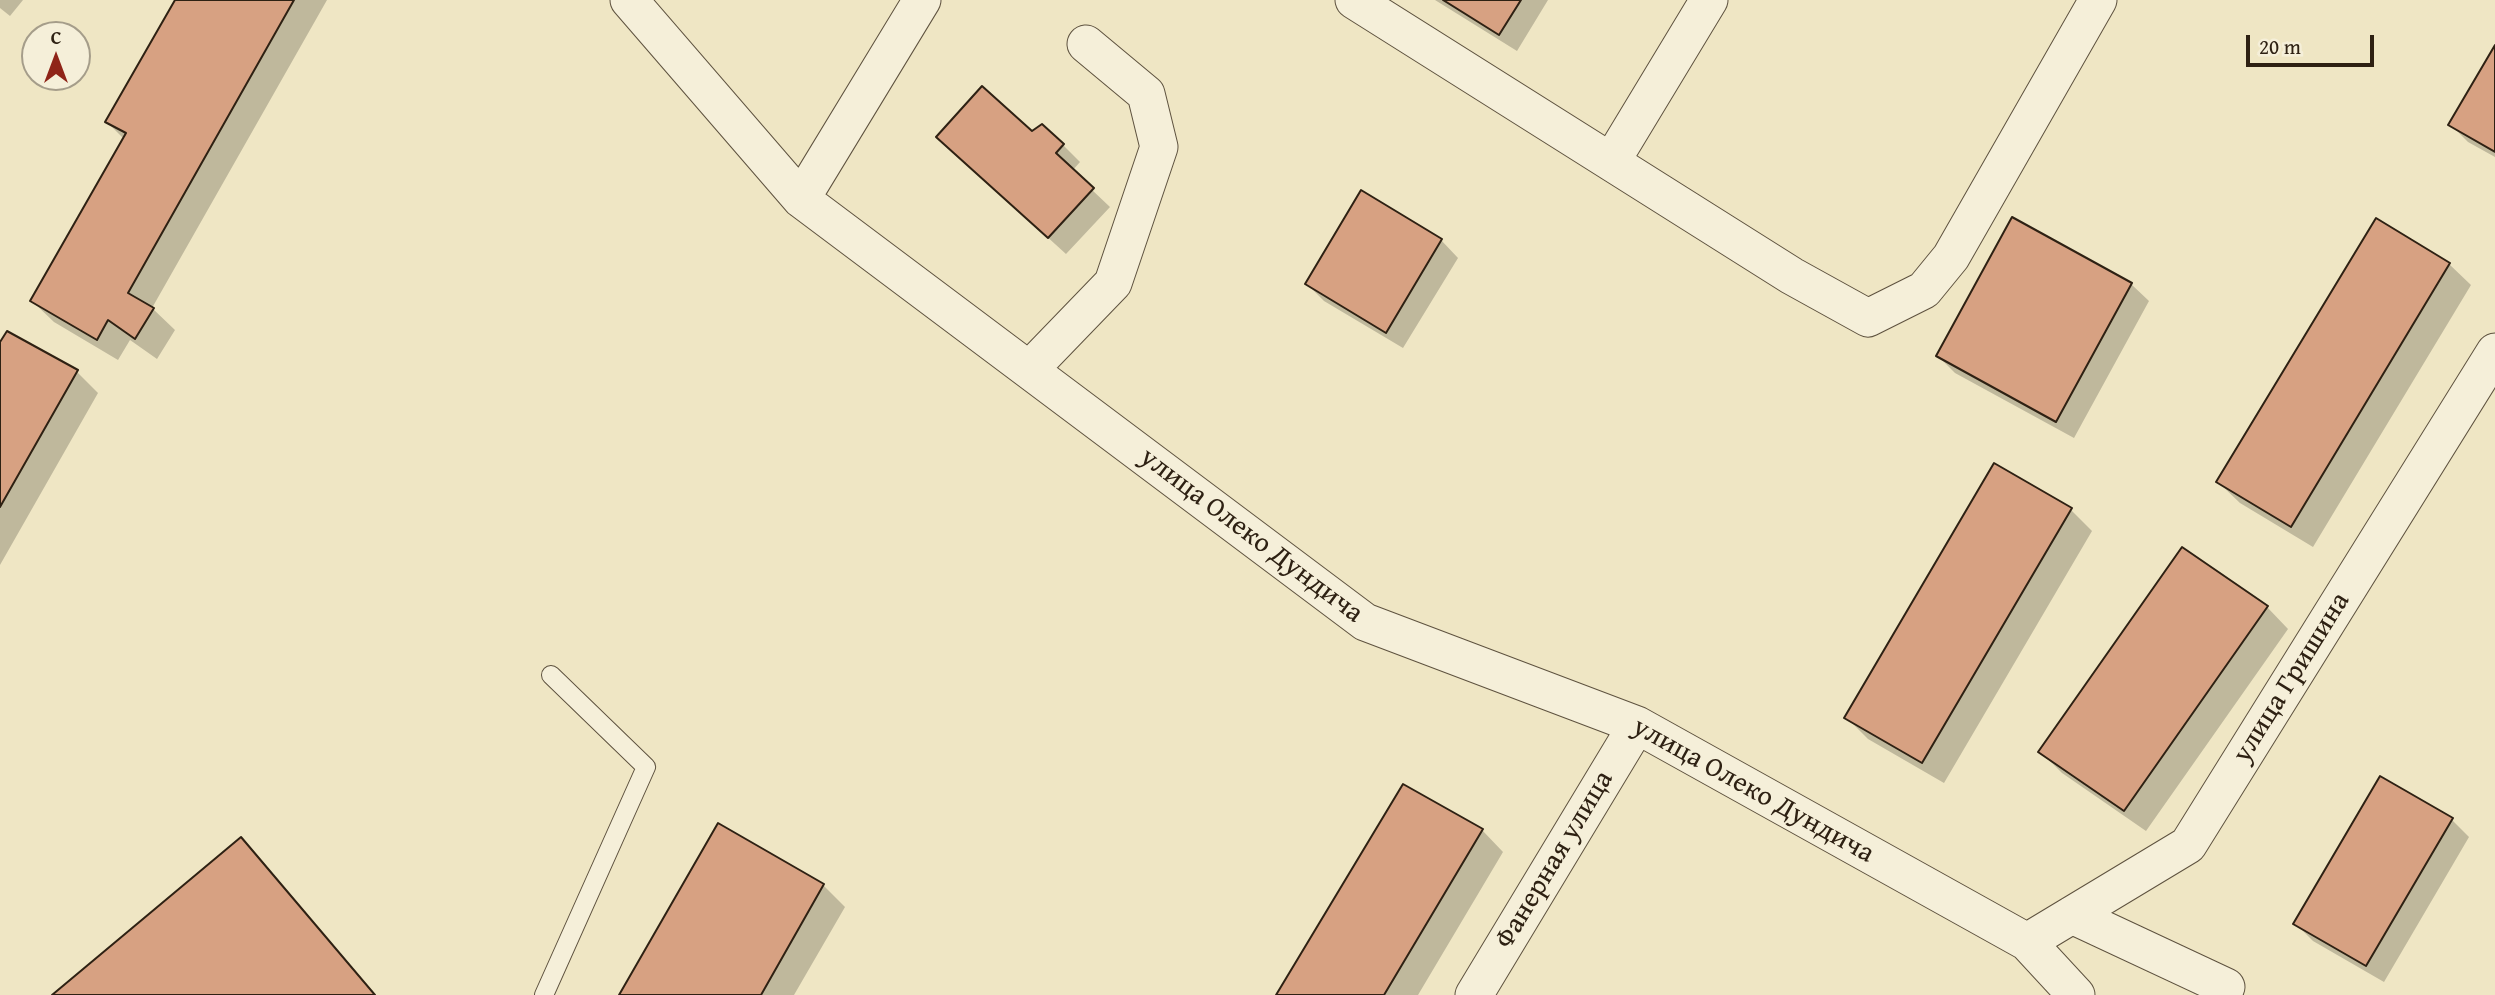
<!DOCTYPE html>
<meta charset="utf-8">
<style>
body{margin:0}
#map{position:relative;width:2495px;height:995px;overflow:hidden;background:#efe6c4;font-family:"Gentium Book Plus",serif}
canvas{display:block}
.north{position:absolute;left:21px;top:21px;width:70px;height:70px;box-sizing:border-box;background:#f5efd9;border:2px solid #a59d8a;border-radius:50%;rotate:0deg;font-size:19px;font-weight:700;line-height:28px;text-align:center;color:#2e2113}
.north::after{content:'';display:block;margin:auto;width:24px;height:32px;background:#8f2418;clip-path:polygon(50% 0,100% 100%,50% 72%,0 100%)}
.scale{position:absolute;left:2246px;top:35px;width:128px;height:32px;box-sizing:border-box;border:4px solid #2e2113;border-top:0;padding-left:9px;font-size:21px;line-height:24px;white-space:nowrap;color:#2e2113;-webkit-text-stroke:5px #f5efd9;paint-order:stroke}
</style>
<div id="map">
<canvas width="2495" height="995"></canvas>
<div class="north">С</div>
<div class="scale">20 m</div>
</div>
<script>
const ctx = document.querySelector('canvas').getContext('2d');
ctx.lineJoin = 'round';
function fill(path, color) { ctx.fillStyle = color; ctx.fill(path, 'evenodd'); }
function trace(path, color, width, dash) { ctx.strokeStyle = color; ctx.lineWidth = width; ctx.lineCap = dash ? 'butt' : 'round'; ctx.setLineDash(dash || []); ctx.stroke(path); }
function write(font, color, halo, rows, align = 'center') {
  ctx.font = font + ' "Gentium Book Plus",serif'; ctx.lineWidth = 5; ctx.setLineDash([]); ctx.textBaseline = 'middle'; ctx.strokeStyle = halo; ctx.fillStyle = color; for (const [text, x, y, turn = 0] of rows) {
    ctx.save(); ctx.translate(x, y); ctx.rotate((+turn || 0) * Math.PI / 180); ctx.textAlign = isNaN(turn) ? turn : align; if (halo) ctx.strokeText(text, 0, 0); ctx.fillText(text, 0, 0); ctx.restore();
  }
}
const shadow = new Path2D(`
 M0,0H23L10,16L0,8Z
 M177,0H327L152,308L175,330L157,359L130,340L118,360L54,322L32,301L124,139L107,122Z
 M1435,0H1548L1517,51Z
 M2495,48V157L2468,142L2450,124Z
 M1031,133L1063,145L1080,162L1072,171L1110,207L1066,254L956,154Z
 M1362,193L1441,240L1458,258L1403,348L1324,301L1307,284Z
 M2449,264L2471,285L2313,547L2240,503L2218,482Z
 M2131,284L2149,301L2074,438L1955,373L1938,356Z
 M0,346L77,372L98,393L0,565Z
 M2071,510L2092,531L1944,783L1868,739L1847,718Z
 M2267,607L2288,629L2146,831L2062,773L2041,752Z
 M2452,820L2469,837L2384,982L2313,941L2296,924Z
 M719,826L823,885L845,907L794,995H621Z
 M1482,830L1503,852L1418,995H1278Z
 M241,839L258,856L375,995H55Z`);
const building = new Path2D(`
 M175,0H294L128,293L154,308L135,339L108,320L97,340L30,301L126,133L105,122Z
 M1443,0H1521L1499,35Z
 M2495,45V152L2448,125Z
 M982,86L1032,131L1042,124L1064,144L1056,153L1094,188L1048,238L936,137Z
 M1361,190L1442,239L1386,333L1305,284Z
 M2012,217L2132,283L2056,422L1936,356Z
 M2376,218L2450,263L2291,527L2216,482Z
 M7,331L78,370L0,507V342Z
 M1994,463L2072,508L1922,763L1844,718Z
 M2182,547L2268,606L2124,811L2038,752Z
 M2380,776L2453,818L2366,966L2293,924Z
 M1403,784L1483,829L1384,995H1276Z
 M718,823L824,884L761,995H619Z
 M241,837L375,995H52Z`);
const service = new Path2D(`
 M544,995L646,767L551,675`);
const minor = new Path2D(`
 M629,0L801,199L1365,622L1637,725L2027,942L2076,995
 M1354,0L1792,276L1868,318L1924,290L1951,257L2098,0
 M1611,162L1709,0
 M801,199L922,0
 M1029,370L1113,283L1159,147L1146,94L1086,44
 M2072,915L2226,987
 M2027,942L2188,845L2495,352
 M1474,995L1637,725`);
const streetNames = [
 ["улица Олеко Дундича",1251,536,37],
 ["улица Гришина",2292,678,-58],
 ["улица Олеко Дундича",1753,791,29],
 ["Фанерная улица",1555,860,-59]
];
fill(shadow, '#0003');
fill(building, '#d7a182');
trace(building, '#2e2113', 2);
trace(service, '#5e523f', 20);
trace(minor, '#5e523f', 39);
trace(service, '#f5efd9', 18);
trace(minor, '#f5efd9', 37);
write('28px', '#2e2113', '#f5efd9', streetNames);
</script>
